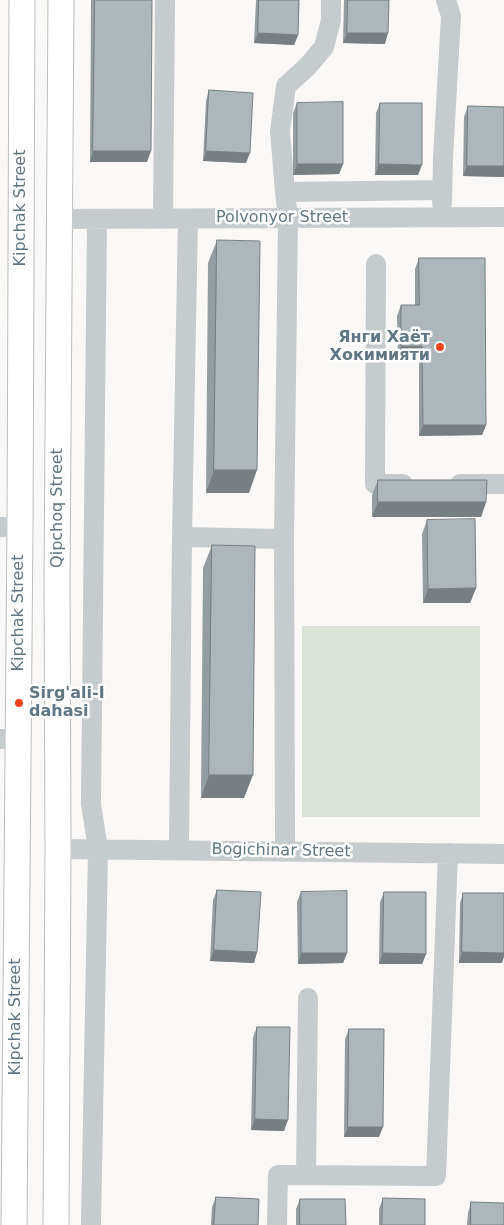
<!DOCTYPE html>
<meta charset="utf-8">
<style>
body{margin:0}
canvas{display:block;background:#f9f8f6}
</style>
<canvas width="504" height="1225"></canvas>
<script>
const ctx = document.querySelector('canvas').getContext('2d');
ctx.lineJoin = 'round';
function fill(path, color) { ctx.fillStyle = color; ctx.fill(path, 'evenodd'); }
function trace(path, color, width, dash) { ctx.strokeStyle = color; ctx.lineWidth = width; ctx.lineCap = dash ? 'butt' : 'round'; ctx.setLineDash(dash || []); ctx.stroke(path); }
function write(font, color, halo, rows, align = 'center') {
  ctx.font = font + ' "DejaVu Sans",sans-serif'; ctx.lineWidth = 5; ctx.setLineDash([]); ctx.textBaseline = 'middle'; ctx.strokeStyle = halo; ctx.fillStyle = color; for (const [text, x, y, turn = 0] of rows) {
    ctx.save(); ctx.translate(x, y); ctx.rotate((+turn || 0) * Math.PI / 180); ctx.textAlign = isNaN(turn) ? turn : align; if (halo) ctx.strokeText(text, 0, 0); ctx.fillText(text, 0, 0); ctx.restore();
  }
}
const green = new Path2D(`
 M302,626H480V817H302Z`);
const minor = new Path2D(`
 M285,192L280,131L286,86L307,67L324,47L331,20V0
 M442,203L443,158L451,16L446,0
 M60,219L504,217
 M163,219L165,0
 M376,264L375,484H403
 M460,484H504
 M0,527H20
 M182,537L284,539
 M0,739H18
 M58,849L504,854
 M179,850L182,537L188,219
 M285,851L284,539L288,219L285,192L442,190
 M306,1175L308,998
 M91,1225L98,849L91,804L97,219
 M277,1225L278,1175L436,1176L448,853`);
const major = new Path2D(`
 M14,1225L20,527L22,0
 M56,1225L58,849L57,580L61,0`);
const wall = new Path2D(`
 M91,0H152L147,162H90Z
 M256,0H299L298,35L294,45L254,43Z
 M344,0H389L385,44L343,43Z
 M209,90L246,163L203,161L206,101Z
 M297,103L343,164L339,174L293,175V113Z
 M380,103L418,175H375L376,113Z
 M468,106L504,107V177L463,176L464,117Z
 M217,240L249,493H206L208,263Z
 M419,258L486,425L482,435L419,436V356H398L397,316L401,305H415V269Z
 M378,480L486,502L481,517H372V495Z
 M427,520L476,588L470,603H423L422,534Z
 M212,545L244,798H201L203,568Z
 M217,890L257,952L254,963L210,961L213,900Z
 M301,892L347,953L343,963L298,964L297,902Z
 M384,892L426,954L422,964H379L380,902Z
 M463,893L502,963H459L460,903Z
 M257,1027L284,1131L251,1130L253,1037Z
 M349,1029L379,1137H344L345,1039Z
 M216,1197L258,1225H211L212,1207Z
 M383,1198L425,1225H379V1209Z
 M300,1199L346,1225H296V1209Z
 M471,1202L504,1225H467L468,1213Z`);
const shadedWall = new Path2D(`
 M258,33L298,35L294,45L254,43Z
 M347,33H388L385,44L343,43Z
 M93,151H151L147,162H90Z
 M206,151L250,153L246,163L203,161Z
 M297,164H343L339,174L293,175Z
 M379,164L422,165L418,175H375Z
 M467,166H504V177L463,176Z
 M401,346H422L419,356H398Z
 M423,425H486L482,435L419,436Z
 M214,470H257L249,493H206Z
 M378,502H486L481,517H372Z
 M476,588L470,603H423L428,589Z
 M209,775H253L244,798H201Z
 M214,950L257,952L254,963L210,961Z
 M462,952L504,953V957L502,963H459Z
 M301,953H347L343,963L298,964Z
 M383,953L426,954L422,964H379Z
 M255,1119L288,1120L284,1131L251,1130Z
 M348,1127H383L379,1137H344Z`);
const building = new Path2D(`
 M95,0H152L151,151H93Z
 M259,0H299L298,35L258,33Z
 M348,0H389L388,33H347Z
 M209,90L253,93L250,153L206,151Z
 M343,102V164H297V103Z
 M380,103H422V165L379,164Z
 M468,106L504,107V166H467Z
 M217,240L260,241L257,470H214Z
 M419,258H485L486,425H423L422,346H401V305H419Z
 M378,480H487L486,502H378Z
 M475,519L476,588L428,589L427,520Z
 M212,545L255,546L253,775H209Z
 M217,890L261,892L257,952L214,950Z
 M347,891V953H301V892Z
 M384,892H426V954L383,953Z
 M463,893H504V953L462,952Z
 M257,1027H290L288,1120L255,1119Z
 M349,1029H384L383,1127H348Z
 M216,1197L259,1199L258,1225H214Z
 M383,1198L425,1199V1225H382Z
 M300,1199H345L346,1225H300Z
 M471,1202L504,1203V1225H471Z`);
const markers = [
 [440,347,5,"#f0431f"],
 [19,703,5,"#f0431f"]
];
const streetNames = [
 ["Kipchak Street",21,208,-90],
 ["Polvonyor Street",282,218],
 ["Qipchoq Street",58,508,-90],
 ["Kipchak Street",19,613,-90],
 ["Bogichinar Street",281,851,1],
 ["Kipchak Street",16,1017,-90]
];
const poiNames = [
 ["Янги Хаёт",430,338],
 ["Хокимияти",430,356],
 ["Sirg'ali-I",29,694,"left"],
 ["dahasi",29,712,"left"]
];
fill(green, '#dae1d6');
trace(major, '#b9bec1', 27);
trace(minor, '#c6cbce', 20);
trace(major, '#fff', 25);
fill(wall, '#949da1');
fill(shadedWall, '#787f83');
fill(building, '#acb6bb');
trace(building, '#787f83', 1);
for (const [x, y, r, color] of markers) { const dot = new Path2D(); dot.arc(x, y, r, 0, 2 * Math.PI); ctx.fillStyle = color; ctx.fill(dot); trace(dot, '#fff', 2); }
write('16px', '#617683', '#fff', streetNames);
write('bold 16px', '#617683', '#fff', poiNames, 'right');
</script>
